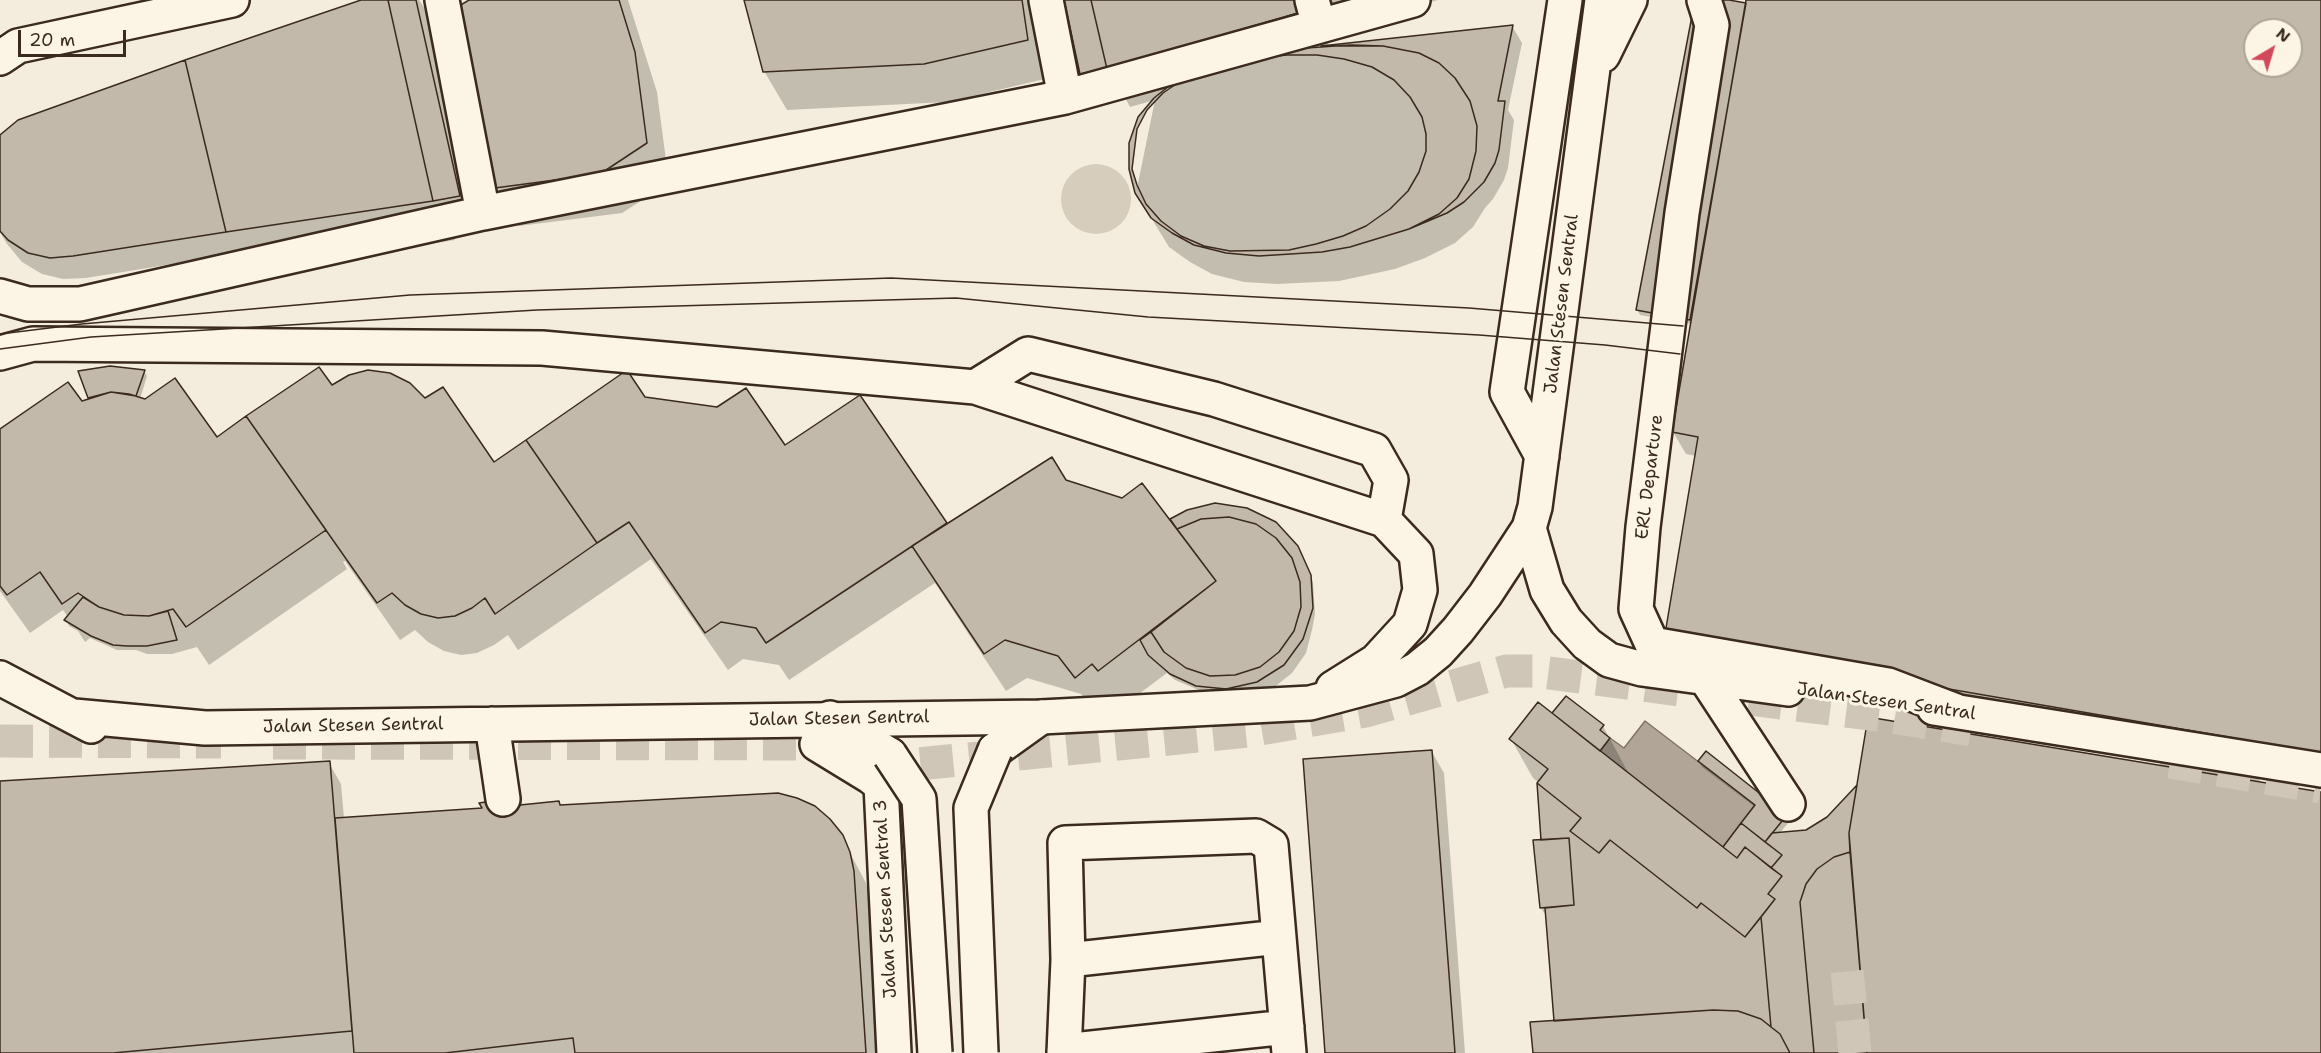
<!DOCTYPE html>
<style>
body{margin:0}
#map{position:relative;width:2321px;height:1053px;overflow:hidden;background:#f4eddd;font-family:"Shantell Sans",sans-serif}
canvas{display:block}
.north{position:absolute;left:2243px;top:18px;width:60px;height:60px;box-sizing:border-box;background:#fcf5e5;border:2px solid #afa495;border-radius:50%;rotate:38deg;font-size:16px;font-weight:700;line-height:24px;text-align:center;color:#3b2a1e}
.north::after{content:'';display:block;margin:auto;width:21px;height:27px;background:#d1495b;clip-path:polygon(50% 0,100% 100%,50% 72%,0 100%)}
.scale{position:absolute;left:18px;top:30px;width:108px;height:27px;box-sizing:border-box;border:3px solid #3b2a1e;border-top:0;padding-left:8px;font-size:18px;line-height:21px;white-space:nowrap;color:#3b2a1e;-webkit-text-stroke:4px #fcf5e5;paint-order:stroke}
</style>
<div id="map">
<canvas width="2321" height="1053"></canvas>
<div class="north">N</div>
<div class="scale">20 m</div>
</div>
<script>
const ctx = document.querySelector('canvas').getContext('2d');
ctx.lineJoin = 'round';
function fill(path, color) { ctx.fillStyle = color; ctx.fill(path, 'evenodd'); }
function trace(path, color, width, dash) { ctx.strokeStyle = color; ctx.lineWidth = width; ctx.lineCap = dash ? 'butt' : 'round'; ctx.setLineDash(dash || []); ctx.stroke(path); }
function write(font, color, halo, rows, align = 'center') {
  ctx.font = font + ' "Shantell Sans",sans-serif'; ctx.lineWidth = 6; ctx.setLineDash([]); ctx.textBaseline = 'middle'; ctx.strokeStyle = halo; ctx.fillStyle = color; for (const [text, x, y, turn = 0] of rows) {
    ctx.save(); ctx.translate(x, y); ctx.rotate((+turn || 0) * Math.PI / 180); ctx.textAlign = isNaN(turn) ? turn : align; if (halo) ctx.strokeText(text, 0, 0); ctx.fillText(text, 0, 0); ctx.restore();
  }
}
const green = new Path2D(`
 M1061 199a35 35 0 1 1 70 0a35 35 0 1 1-70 0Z`);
const water = new Path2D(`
 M1645,721L1755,805L1723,847L1600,751L1610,738L1624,748Z`);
const shadow = new Path2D(`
 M366,0H419L425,9L471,217L450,222L455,240L249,270L240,253L86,278L63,279L42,274L22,262L7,244L0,232V138Z
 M472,0H628L657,92L669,183L622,213L519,226L497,187Z
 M745,0H1038L1049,78L947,102L787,110L764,71Z
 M1065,0H1438L1326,30L1329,48L1512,26L1522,43L1508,110L1514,120L1508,168L1504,180L1493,199L1485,208L1473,227L1455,243L1425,258L1395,269L1339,281L1277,284L1244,282L1212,274L1190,262L1169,247L1136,193L1155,100L1130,107L1121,90L1094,96L1082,74Z
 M1748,0H2321V773L2262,763L2259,783L2321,794V1053H1534L1555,1022L1547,913H1544L1541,908L1542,841L1539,783L1533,778L1511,739L1552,715L1603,726L1630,776L1723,849L1755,807L1702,767L1699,762L1786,816L1789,822L1779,834L1807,831L2160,766L2162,745L1678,662L1696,456L1686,454L1673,432L1692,324L1640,315L1637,309ZM2255,30H2291V66H2255Z
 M144,371L147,376L140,399L217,439L332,387L493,464L644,398L784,447L860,397L947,525L1065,481L1169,521L1187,511L1301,553L1313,582L1315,614L1312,630L1306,653L1292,673L1272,689L1224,697L1201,691L1175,680L1167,673L1120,708L1098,715L1081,694L1027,678L1006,691L935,583L789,680L779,665L743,659L728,670L651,559L518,650L508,635L494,645L477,653L461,655L444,651L428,642L415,630L400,640L345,561L343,562L347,569L209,665L197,647L172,654H147L136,650H117L90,638L85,642L78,631L69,626L66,620L68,617L63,610L30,633L0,591V431L91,399L80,372Z
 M1432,752L1444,773L1465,1053H1326Z
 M329,763L341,784L344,818L484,810L520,800L524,806L561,807L841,836L866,883L870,901L880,1053H0V782Z`);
const building = new Path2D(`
 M361,0H388L433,201L226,232L185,60Z
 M388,0H416L460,196L433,201Z
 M469,0H619L635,52L647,143L600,174L495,188L469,97L459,6Z
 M744,0H1022L1028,40L924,64L763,72Z
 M1064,0H1091L1107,69L1080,74Z
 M1091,0H1306L1308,10L1107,69Z
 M1695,0H1729L1746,3L1690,320L1636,310Z
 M1746,0H2321V753L1664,640L1698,437L1672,432ZM2255,30H2291V66H2255Z
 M1513,25L1498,101H1505L1499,150L1495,163L1484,182L1464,202L1447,213L1409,229L1439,214L1457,198L1469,179L1476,151L1477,126L1470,101L1455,78L1439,63L1419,53L1383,46H1321Z
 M1350,45L1383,46L1419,53L1439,63L1455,78L1470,101L1477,126L1476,151L1469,179L1457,198L1439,214L1409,229L1350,247L1322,252L1259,256L1226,253L1194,245L1172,233L1151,218L1135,193L1129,169V143L1138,117L1154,98L1174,82L1292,49Z
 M1287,55H1317L1344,59L1372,67L1394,80L1410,97L1422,117L1426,134V151L1419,172L1408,191L1390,209L1366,226L1343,236L1316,244L1289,250L1230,251L1204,246L1181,236L1161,221L1146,204L1137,185L1132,169L1137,129L1147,110L1163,93L1182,80L1260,58Z
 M185,60L226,232L73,256L50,258L28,253L8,240L0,231V135L18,120Z
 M110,366L145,370L136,396L111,392L88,398L78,371Z
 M319,367L332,385L349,375L368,370L390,373L410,383L425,398L443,387L494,462L526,440L597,543L495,614L485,598L472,608L455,616L438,618L421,614L405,605L392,593L377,603L246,416Z
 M627,370L645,397L717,407L746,388L785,445L860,395L947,523L766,643L756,628L721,622L705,633L629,522L597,543L526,440Z
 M175,378L217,437L246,416L326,530L186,627L173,609L149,616L124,615L99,607L78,593L62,604L40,572L7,595L0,586V429L68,382L82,401L111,392L129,394L145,399Z
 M1052,457L1066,480L1122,498L1142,483L1216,581L1098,671L1092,664L1075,678L1058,656L1005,640L984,654L912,546Z
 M1215,503L1247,508L1276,522L1298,546L1311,575L1313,608L1303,639L1284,665L1257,682L1226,689L1196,686L1170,674L1148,655L1140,640L1151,632L1164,652L1186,668L1210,676L1235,675L1260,667L1279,652L1294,631L1301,607L1300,582L1292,558L1276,538L1256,524L1229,517L1201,519L1177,529L1170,519L1187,510Z
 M1229,517L1256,524L1276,538L1292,558L1300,582L1301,607L1294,631L1279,652L1260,667L1235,675L1210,676L1186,668L1164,652L1151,632L1216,581L1177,529L1201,519Z
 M83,597L99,607L124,615L149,616L168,611L177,640L147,646H127L113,645L91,636L64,620Z
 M1566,696L1604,725L1600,730L1610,738L1600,751L1552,713Z
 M1538,702L1737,858L1745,847L1782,876L1768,894L1775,899L1745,937L1701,903L1697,908L1610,840L1599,853L1570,831L1581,818L1537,783L1548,769L1509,739Z
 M1868,717L2321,792V1053H1867L1849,833Z
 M1432,750L1455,1053H1325L1303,759Z
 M1706,751L1787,815L1765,842L1741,823L1755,805L1698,761Z
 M330,761L352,1031L113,1053H0V781Z
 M1537,783L1581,818L1570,831L1599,853L1610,840L1697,908L1701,903L1745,937L1761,917L1771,1027L1761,1019L1738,1011L1713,1010L1554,1021L1545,908L1574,905L1569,838L1541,840Z
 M1857,785L1849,833L1850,852L1834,857L1817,869L1806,884L1800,902L1814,1053H1790L1780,1034L1771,1027L1761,917L1775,899L1768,894L1782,876L1771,868L1782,855L1765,842L1772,833L1806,830L1827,817Z
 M778,793L797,798L815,806L830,819L843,835L850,852L854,871L866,1053H575L573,1038L445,1053H354L335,818L482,808L479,803L511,798H521L520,805L559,801L560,805Z
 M1741,823L1782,855L1771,868L1745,847L1737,858L1723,847Z
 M1569,838L1574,905L1540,908L1533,840Z
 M1850,852L1867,1053H1814L1800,902L1806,884L1817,869L1834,857Z
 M1713,1010L1738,1011L1761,1019L1780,1034L1790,1053H1533L1530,1022Z`);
const minorTunnel = new Path2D(`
 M1749,699L1894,717L1971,730
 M0,741L221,742
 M273,743L817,744
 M2170,762L2321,787
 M894,804L918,764L1249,731L1366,711L1506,671H1534L1680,690
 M1855,1053L1847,971L1859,968`);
const minor = new Path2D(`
 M442,0L483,213
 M1046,0L1065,97
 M1312,0L1319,26
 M1704,0L1712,25L1682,213L1643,527L1636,609L1652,644L1888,685L1956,711
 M1603,55L1630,0
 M0,58L18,46L232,0
 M0,296L28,304H80L483,213L1065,97L1413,0
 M0,353L33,344L542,348L975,387L1384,520L1416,554L1420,590L1410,624L1376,661L1333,688
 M975,387L1028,354L1214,399L1374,450L1391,480L1384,520
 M1542,456L1507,392L1565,0
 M1529,528L1547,590L1566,621L1587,644L1609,660L1642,669L1788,689
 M0,678L91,726
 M1706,679L1788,804
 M1934,708L2321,770
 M74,716L205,728L1041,717L1310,703L1396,680L1417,669L1438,652L1458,630L1485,595L1529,528L1535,507L1602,0
 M492,724L503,799
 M817,744L871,777L881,785L894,1053
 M1068,960L1279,937
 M1064,1051L1287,1027
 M1064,1053L1068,960L1065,843L1256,836L1271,845L1289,1053`);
const major = new Path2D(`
 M830,718L890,755
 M995,750L1041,717`);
const tram = new Path2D(`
 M0,334L82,324L410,295L891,278L1469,308L1683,326
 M0,349L91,337L537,310L956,298L1148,317L1479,335L1605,345L1680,354`);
const majorBridge = new Path2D(`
 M890,755L919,799L935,1053
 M981,1053L971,808L995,750`);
const streetNames = [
 ["Jalan Stesen Sentral",1562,304,-83],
 ["ERL Departure",1650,477,-83],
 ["Jalan Stesen Sentral",1886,702,8],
 ["Jalan Stesen Sentral",839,719,-1],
 ["Jalan Stesen Sentral",353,726,-1],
 ["Jalan Stesen Sentral 3",886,899,-93]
];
fill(green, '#d6cdbd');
fill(water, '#b0a596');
trace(water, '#817466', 1.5);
fill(shadow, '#0003');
fill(building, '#c3b9aa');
trace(building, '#3b2a1e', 1.5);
trace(minorTunnel, '#cfc6b7', 33, [33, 16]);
trace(minor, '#3b2a1e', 38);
trace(major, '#3b2a1e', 38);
trace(minor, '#fcf5e5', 33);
trace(major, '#fcf5e5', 33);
trace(tram, '#3b2a1e', 1.5);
trace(majorBridge, '#3b2a1e', 38, []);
trace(majorBridge, '#fcf5e5', 33);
write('18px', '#3b2a1e', '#fcf5e5', streetNames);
</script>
